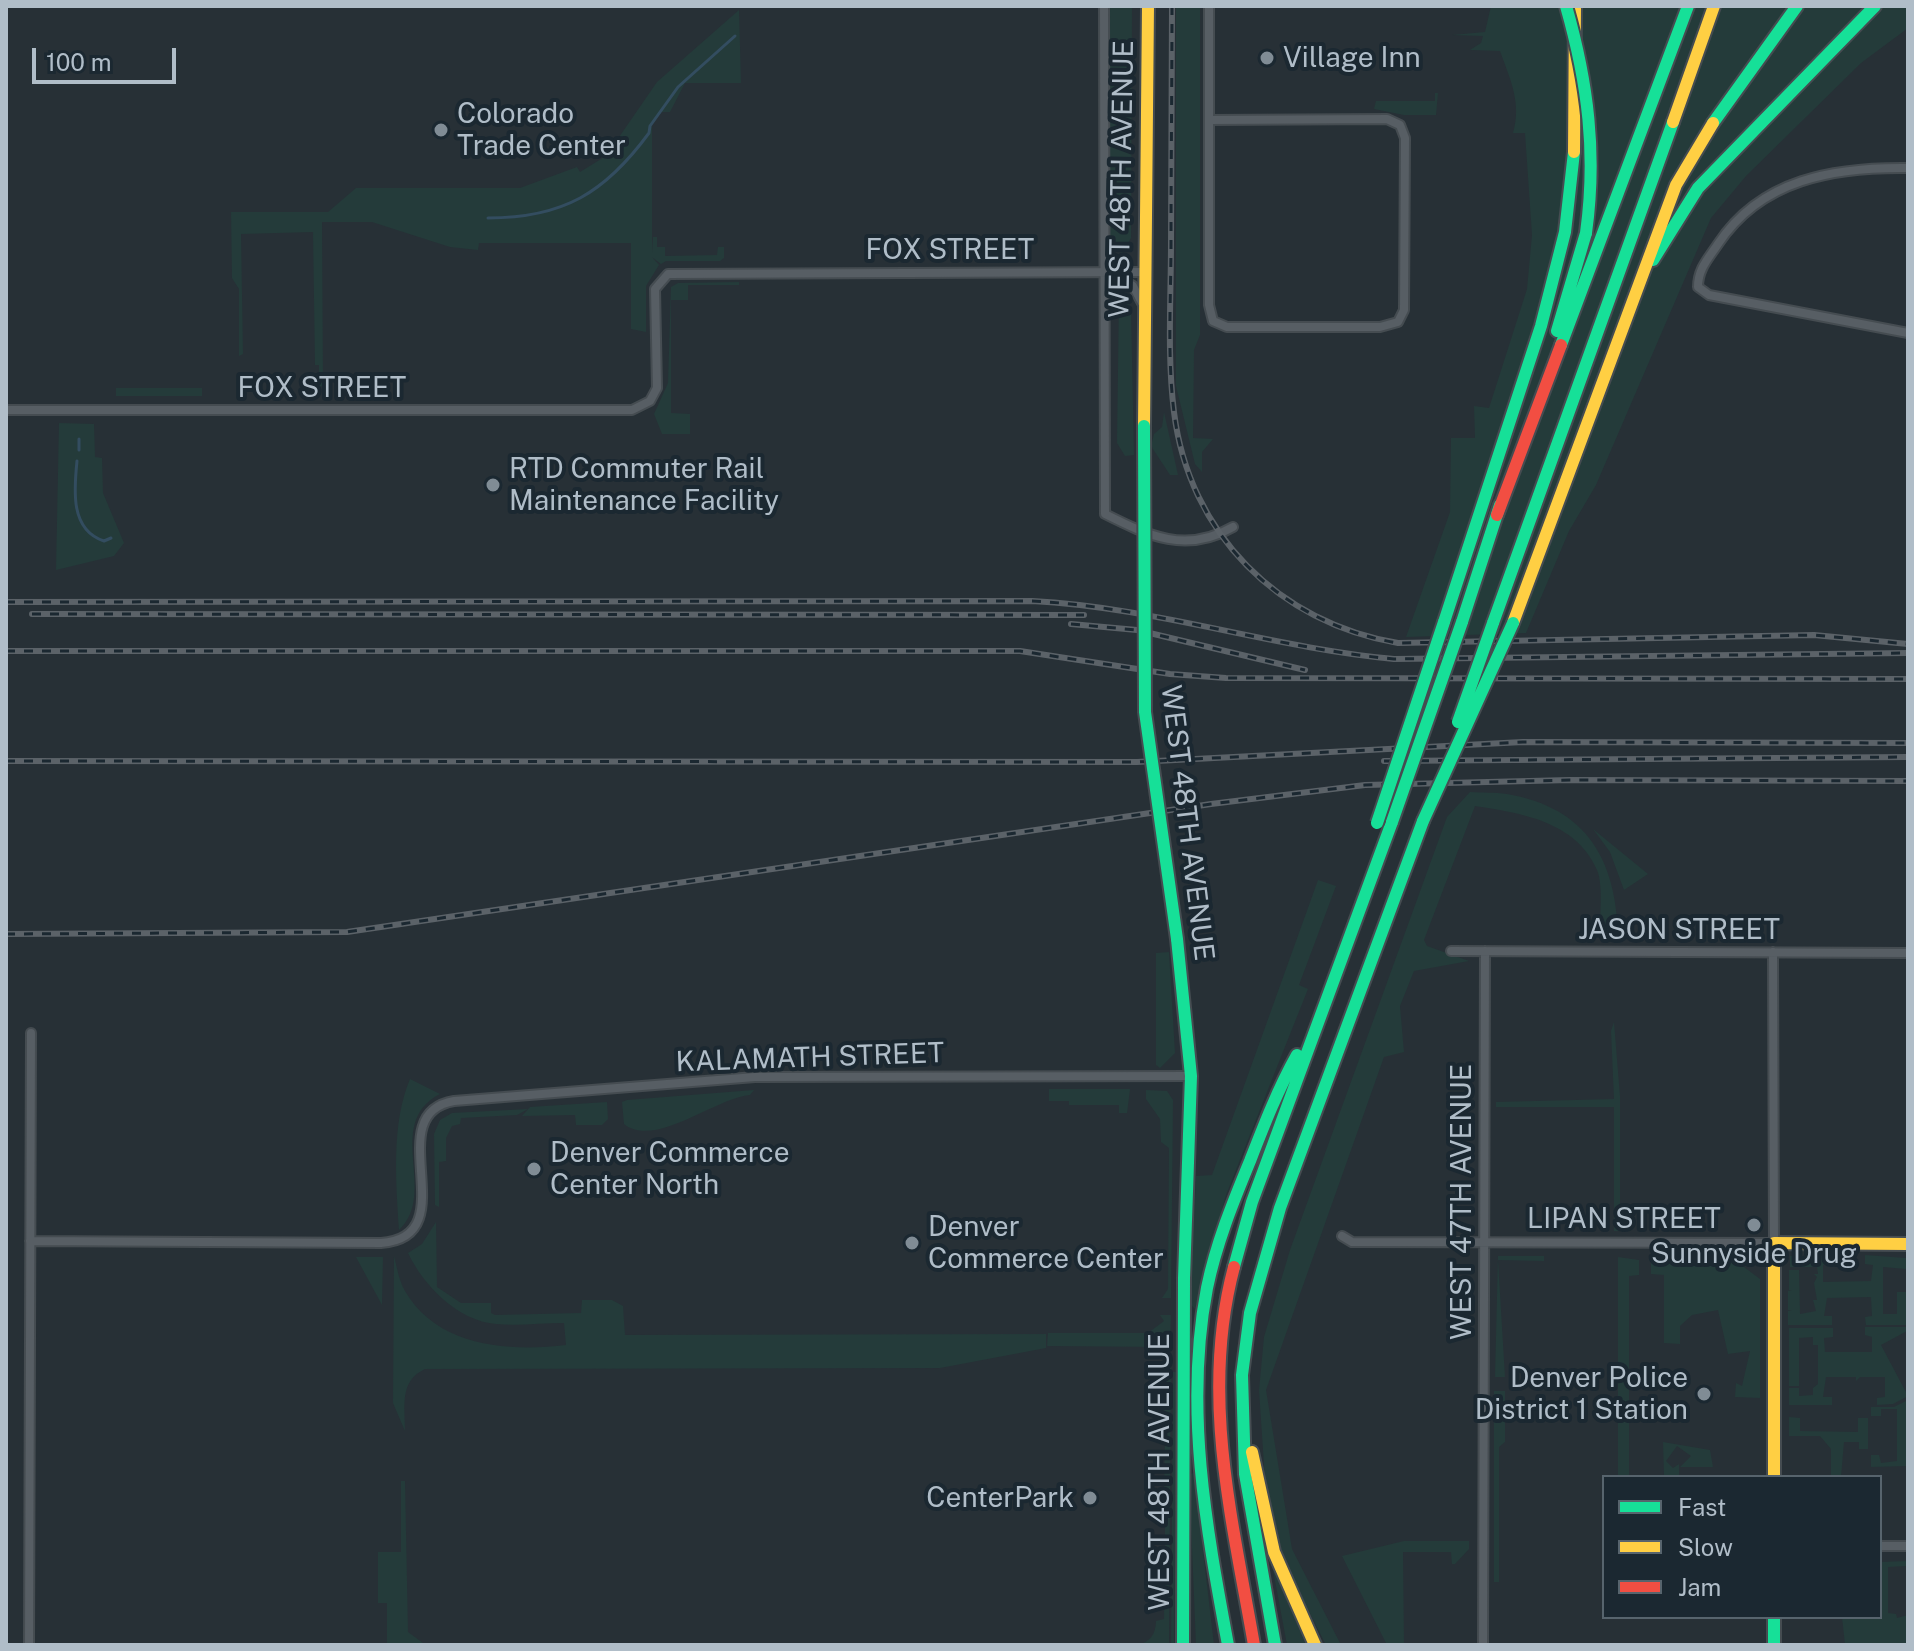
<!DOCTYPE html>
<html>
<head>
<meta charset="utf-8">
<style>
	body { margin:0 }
	#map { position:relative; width:1914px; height:1651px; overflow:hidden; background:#273036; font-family:"Public Sans",sans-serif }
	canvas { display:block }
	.frame { position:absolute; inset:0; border:8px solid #b0bdc8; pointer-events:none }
	.legend { position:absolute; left:1602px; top:1475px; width:280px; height:144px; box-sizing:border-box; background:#1b2831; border:2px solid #57646d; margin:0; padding:10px 14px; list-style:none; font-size:24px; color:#b0bdc8 }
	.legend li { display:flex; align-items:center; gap:16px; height:40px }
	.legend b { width:40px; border:2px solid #57646d }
	.scale { position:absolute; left:32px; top:48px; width:144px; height:36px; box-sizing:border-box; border:4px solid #b0bdc8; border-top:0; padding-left:10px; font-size:24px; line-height:28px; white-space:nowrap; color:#b0bdc8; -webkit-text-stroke:6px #1b2831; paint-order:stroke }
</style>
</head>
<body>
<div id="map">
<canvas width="1914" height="1651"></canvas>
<div class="frame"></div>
<ul class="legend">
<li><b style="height:10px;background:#16e098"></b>Fast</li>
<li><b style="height:10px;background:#ffcf43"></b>Slow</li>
<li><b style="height:10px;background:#f24e42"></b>Jam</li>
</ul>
<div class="scale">100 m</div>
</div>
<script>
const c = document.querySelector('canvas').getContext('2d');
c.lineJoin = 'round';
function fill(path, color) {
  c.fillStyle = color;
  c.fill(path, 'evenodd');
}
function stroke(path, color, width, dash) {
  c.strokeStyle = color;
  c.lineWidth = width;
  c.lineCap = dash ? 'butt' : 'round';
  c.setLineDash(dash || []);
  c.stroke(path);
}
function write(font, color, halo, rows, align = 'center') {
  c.font = font + ' "Public Sans",sans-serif';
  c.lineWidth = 8;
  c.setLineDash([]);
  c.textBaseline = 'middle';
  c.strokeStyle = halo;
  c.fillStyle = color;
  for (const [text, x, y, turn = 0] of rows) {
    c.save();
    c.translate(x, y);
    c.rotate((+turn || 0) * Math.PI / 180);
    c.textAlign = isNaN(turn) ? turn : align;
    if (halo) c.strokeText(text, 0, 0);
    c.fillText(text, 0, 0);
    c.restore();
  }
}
const green = new Path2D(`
	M1110,6h22l-1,232 -9,15 -10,-6 -3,-13z
	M1176,6h24v329l-6,15 -1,88 20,1 -11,13v20l-7,-8 -19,-78z
	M1491,6h417v22l-47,35 -115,113 -35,42 -115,267 -27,46 -43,102 -120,4 44,-125 1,-74h24l-1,-32 15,2 38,-119 5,-54 -7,-102h-12c9,-30 -3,-54 -13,-82l-30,-1 11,-7 2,-7 -31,-1 33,-3z
	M739,10l2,73h-56l-15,29h-9l-9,12v129l1,-16h4v10h8v9l52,-1 1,-8h6v11l-4,3h-54l-5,3 -9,-7 7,8 -13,21v46l-15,-3v-86h-152l-1,7 -28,-3 -78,-25h-50l1,164 -4,1v-22h-4l-2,-133 -72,2 2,120 -4,2v-67l-7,-11 -1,-66h97l28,-24h164l57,-21 3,5 26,-16 51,-74z
	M1435,93h3l-2,22h-32l-30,-6 2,-8h59z
	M739,282v3h-51v15h-17v113l19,1v20h-28l-8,-20 14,-31 3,-96 7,-4z
	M1119,296l7,2 5,11 3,146 -9,1 -8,-13z
	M116,388h86v8h-86z
	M1164,412l14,63h-8l-19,-29 3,-12 8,-7z
	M59,423l35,1 1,33 7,1 1,35 21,50 -10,13 -58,14z
	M1470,792c12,1 25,0 37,2 81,14 110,67 111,145h-18c-1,-20 4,-52 -3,-69 -21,-49 -77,-57 -122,-64l-51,134 3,6 42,15 -55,10 -14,35 4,46 -20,5 -118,333 26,159 49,96h-15l-41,-80 -20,-85 -6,-90 5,-53 26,-87 157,-433z
	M1593,829l55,45 -24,16 -14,-38z
	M1318,880l18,6 -37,99 9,4 -82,206 -31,114 -5,-5 6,-128 16,-1z
	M1169,952l6,101 -15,15 -4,-3v-112z
	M1614,1022l6,74v135h-6v-124h-118v-5l118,-3 -3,-68z
	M410,1079l30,15c-57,29 -1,99 -41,136 -3,-48 -8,-106 11,-151z
	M1049,1089h81l-3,24h-8v-8h-50v-4h-20z
	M754,1090l-4,5c-35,3 -95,54 -126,29l-2,-22 5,-2z
	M1146,1090l21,1 6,9 -2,198h-9l6,-9 1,-141 -8,-6 -1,-23 -14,-20z
	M607,1102l1,17 -6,6h-26l-1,-10 -53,1 8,-9z
	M528,1109l-11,6 -56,3 -1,6 -8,2 -6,12v23l-7,1v45l-4,-2 -1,-71 6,-14 12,-7z
	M436,1222l1,65 24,16h30v10l4,2 86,-2 1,-13h30l11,6 2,29 421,-1v14l-106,20 -515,1c-26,12 -20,37 -20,62l-12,-28 1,-147c3,11 5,25 11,35 32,56 105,61 161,54l-2,-22c-22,0 -46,3 -68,1 -38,-3 -73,-39 -88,-71l14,-9z
	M1865,1255l41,3v11l-23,-2v47h14v-22h9v33h-40l-1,-8 7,-1 -1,-19 -44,1 -3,18h8v9h-44v-14h4l-4,-1v-19l4,-1h-3v-20h10l1,44 16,-3 -3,-11h4l-3,-17 3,-6 -3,-3h4l-1,-7h-27v-11h42v8l-9,1v17l48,-1 2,-16 -8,-1z
	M1498,1256h46v5l-46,-1 7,117h-10z
	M356,1257h27l-1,48z
	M1618,1257l21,3v15l-10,1v201h-11z
	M1651,1260l85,1 24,18v119l-25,-1 1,-14 6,3 8,-35 -22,3 -10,-44 -26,5 -12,11v18l-16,-1v-68l-13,-1z
	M1160,1315h11l-1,32 -123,-1 1,-13h100l16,-12z
	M1865,1327h42v4l-26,14 27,51 -15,8 -16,1v-7l8,-1v-20h-25l-4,4v-4h-30l-3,20h9v8h-43v-17h10v8l14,-1v-7l5,-4v-39h-5v-8l-14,1v48h-10v-58h44v9l-9,1 1,14h47v-15l-7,-2z
	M1160,1362l11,1 -1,127h-6l1,-52 -8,-1v-6h7l1,-65h-8z
	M1173,1372h4l-3,273h-3z
	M1494,1391h11v51l-6,5v135h-5z
	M1908,1400v66l-37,1v-12h8l2,8 16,-2v-52h-16v7h-10v-9h23z
	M1789,1417l11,1v13l58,1v-14h10v31h-9v-7h-15l-3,35h-10v-28l-11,-13h-31z
	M1663,1442l47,8 3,17h-33l11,-11 -14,-10 -11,15 7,7 6,-4v11h-15z
	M1194,1473l20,172h-18l-7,-171z
	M401,1481h4l3,151 15,11 53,2h-89v-42h-9v-51h23z
	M1157,1492h13l-1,153h-31c11,-3 18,-10 18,-24l8,-2 1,-63h-8v-7h8v-52h-8z
	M1404,1541h65v8l-14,15h-3l-1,-12h-48l1,93h-17l-45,-89z
	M1908,1561v17l-2,-12 -18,1v46l8,1 1,4 11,-3v30h-63l-3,-28h38v-55z
	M1273,1570l2,1 31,74h-19z`);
const stream = new Path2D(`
	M488,218c75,0 117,-25 161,-85l1,-7 28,-39 57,-51
	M79,439v11
	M77,461c-3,29 -7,69 27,80l7,-3`);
const street = new Path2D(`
	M1104,6l1,508c44,22 81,40 128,13
	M1209,6v299l4,16 14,6h153l18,-5 6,-12 1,-172 -5,-13 -13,-6 -178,1
	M1908,168c-74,-1 -147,11 -190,76 -10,15 -20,25 -20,43l11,8 199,38
	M1113,274l20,12 9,17
	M6,410h626l18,-9 7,-13 -2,-99 13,-15 477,-2
	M1451,951l457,2
	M1342,1236l10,6 422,1 -1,-291
	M30,1241l351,2c87,-6 -4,-129 73,-142l301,-24 436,-1
	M1880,1546h28
	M29,1645l2,-612
	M1483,1645l2,-694`);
const fast = new Path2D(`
	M1713,123l84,-117
	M1653,260l45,-72 177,-182
	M1557,331l29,-98
	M1561,345l127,-339
	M1444,622l97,-296 24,-94 9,-80
	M1462,622l38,-117
	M1493,623l180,-501
	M1177,939l14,137 -7,202 -1,367
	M1234,1267l18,-65 140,-380
	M1774,1617v28
	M1228,1645c-22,-118 -44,-238 -21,-357 9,-44 26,-86 43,-127 14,-36 28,-72 47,-106
	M1275,1645l-30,-171 -3,-99 8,-62 30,-105 143,-387`);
const slow = new Path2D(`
	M1673,122l41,-116
	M1574,152l1,-146
	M1144,426l4,-420
	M1513,623l163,-438 37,-62
	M1252,1452l22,100 41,93
	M1774,1477v-234l134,1`);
const jam = new Path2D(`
	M1497,515l64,-170
	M1234,1267c-34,127 -2,251 20,378`);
const rail = new Path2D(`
	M1172,6c0,79 -1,158 -1,237 0,56 -4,113 3,169 15,122 105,211 224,231l416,-8 94,9
	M6,602l1026,-1c122,6 240,47 362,58l514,-6
	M32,614l1052,1
	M1071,624l66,6 168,40
	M6,651h1014l150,23 56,4 682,1
	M6,761l1131,1 386,-20 385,1
	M1384,761l524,-4
	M6,934l341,-2 864,-128 154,-19 205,-5 338,1`);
const fastBridge = new Path2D(`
	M1566,6c22,77 31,148 20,227
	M1144,426l1,286 32,227
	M1458,722l35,-99
	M1423,821l90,-198
	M1392,822l70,-200
	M1377,823l67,-201`);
const markers = [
	[1267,58,8,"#808c95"],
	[441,130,8,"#808c95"],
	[493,485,8,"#808c95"],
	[534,1169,8,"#808c95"],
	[1754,1225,8,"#808c95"],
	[912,1243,8,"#808c95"],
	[1704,1394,8,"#808c95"],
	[1090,1498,8,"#808c95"]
];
const poiNames = [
	["Village Inn",1283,58],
	["Colorado",457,114],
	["Trade Center",457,146],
	["RTD Commuter Rail",509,469],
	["Maintenance Facility",509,501],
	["Denver Commerce",550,1153],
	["Center North",550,1185],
	["Denver",928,1227],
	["Commerce Center",928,1259],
	["Sunnyside Drug",1754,1254,"center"],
	["Denver Police",1688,1378,"right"],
	["District 1 Station",1688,1410,"right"],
	["CenterPark",1074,1498,"right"]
];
const streetNames = [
	["WEST 48TH AVENUE",1122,179,-89],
	["FOX STREET",950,250],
	["FOX STREET",322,388],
	["WEST 48TH AVENUE",1187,823,83],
	["JASON STREET",1679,930],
	["KALAMATH STREET",810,1058,-2],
	["WEST 47TH AVENUE",1462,1202,-90],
	["LIPAN STREET",1624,1219],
	["WEST 48TH AVENUE",1160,1472,-90]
];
fill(green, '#243b3a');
stroke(stream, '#334d60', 3);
stroke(street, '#454c51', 12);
stroke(fast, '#454c51', 16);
stroke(slow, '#454c51', 16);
stroke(jam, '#454c51', 16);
stroke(street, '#575e64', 8);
stroke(fast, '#16e098', 12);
stroke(slow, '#ffcf43', 12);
stroke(jam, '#f24e42', 12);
stroke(rail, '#5b6268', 6);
stroke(rail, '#1b2831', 3, [9]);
stroke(fastBridge, '#454c51', 16, []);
stroke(fastBridge, '#16e098', 12);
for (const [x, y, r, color] of markers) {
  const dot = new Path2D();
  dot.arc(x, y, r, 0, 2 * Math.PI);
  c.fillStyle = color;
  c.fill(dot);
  stroke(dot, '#1b2831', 3);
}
write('28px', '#b0bdc8', '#1b2831', poiNames, 'left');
write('28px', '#b0bdc8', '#1b2831', streetNames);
</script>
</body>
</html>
